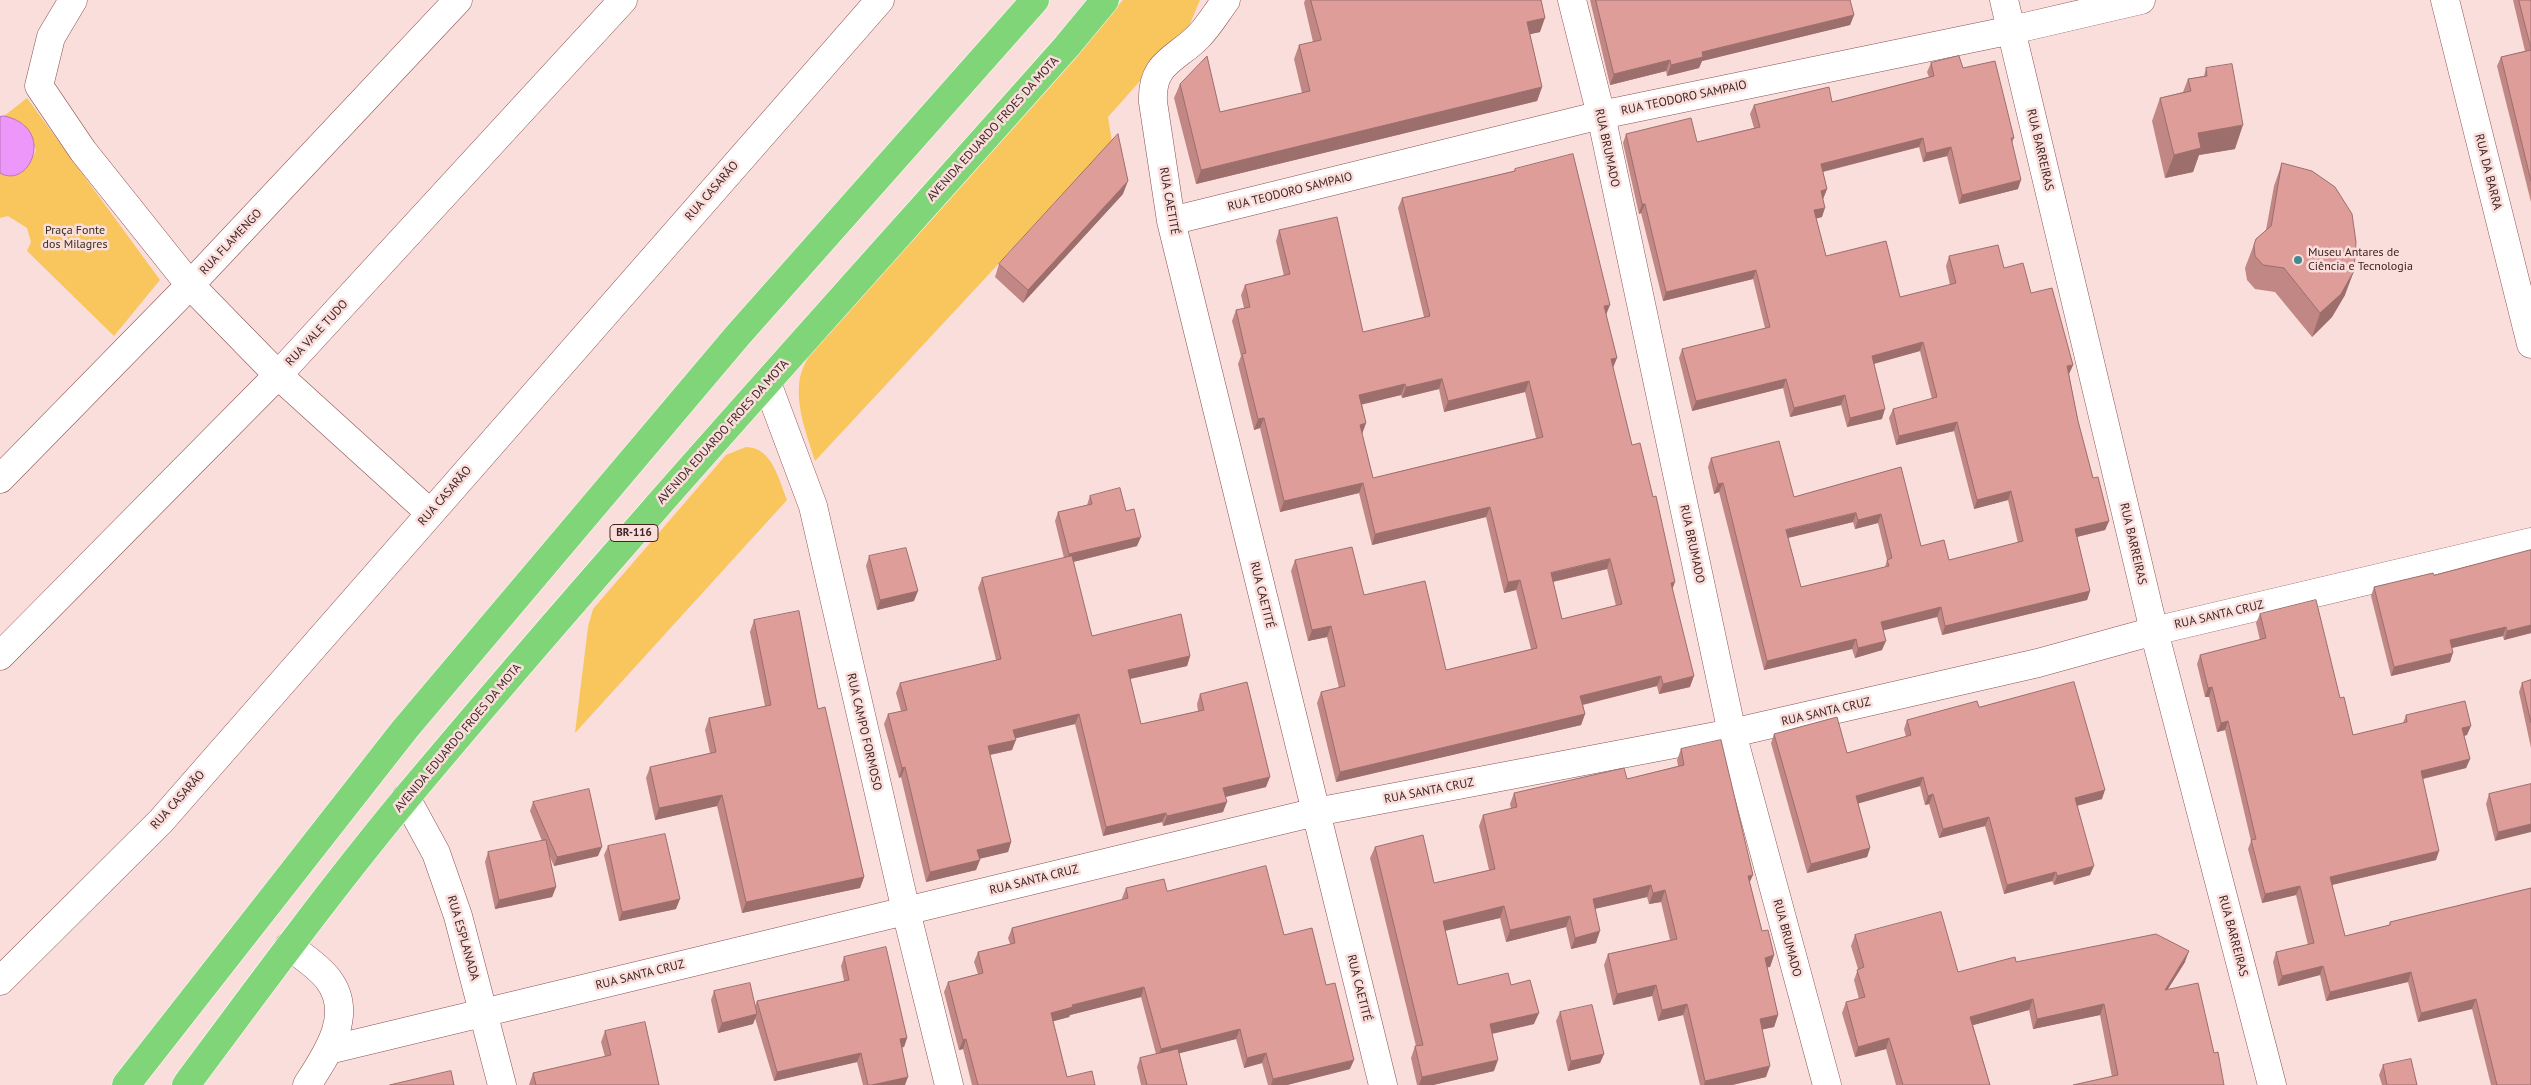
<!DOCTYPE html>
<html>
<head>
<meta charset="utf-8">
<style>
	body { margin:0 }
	canvas { display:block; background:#fadedc }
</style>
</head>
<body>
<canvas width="2531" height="1085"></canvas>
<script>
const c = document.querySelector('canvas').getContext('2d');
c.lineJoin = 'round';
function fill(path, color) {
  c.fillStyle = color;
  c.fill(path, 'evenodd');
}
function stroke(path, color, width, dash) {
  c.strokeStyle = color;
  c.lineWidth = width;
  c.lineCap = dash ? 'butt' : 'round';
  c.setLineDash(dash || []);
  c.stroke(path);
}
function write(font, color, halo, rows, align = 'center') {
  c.font = font + ' "PT Sans",sans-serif';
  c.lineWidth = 5;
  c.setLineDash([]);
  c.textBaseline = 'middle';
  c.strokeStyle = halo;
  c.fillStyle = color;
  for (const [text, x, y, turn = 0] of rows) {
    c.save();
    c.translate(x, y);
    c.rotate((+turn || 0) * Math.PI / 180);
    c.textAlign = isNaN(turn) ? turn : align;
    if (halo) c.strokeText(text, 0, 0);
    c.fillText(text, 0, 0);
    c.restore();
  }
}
const green = new Path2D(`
	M1123,0h77l-11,26 -81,91 4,25 -297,319c-7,-23 -18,-50 -16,-75 1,-27 27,-52 42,-72z
	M27,98l133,182 -46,56 -87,-85 4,-9 -4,-14 -19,-12 -8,2v-45c19,10 30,-8 36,-23l-12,-26 -20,-8z
	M746,447c26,0 33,33 41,53l-212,233 13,-106 5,-18 133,-154z`);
const water = new Path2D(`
	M4,116c53,11 26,74 -4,57v-56z`);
const street = new Path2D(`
	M73,0l-22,37 -12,49 44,65 107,134 88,90 152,138
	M1226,0c-9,12 -17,26 -28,37 -23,23 -47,26 -45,65l18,119 212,864
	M1572,0l29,115 131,618 95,352
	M2004,0l150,631 118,454
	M2445,0l86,344
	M1171,221l430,-106 411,-85 129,-30
	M767,383l46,123 93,405 43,174
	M0,479l190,-194 268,-285
	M0,656l278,-281 345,-375
	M406,798l30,55 22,63 44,169
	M289,946c13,10 29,20 39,33 27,35 -1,75 -21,106
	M0,981l161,-160 719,-821
	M329,1050l987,-238 416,-79 306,-70 116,-32 377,-89`);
const highway = new Path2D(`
	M126,1085l279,-356 333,-394 297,-335
	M186,1085c72,-97 144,-195 221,-288 214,-256 439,-502 660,-751l38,-46`);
const wall = new Path2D(`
	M1305,0h236l-1,32 -10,2 12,53 -5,14 -341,83 -22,-86 6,-14 40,28 82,-19 -8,-34 5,-14 14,-3 -9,-39z
	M1590,0h260l4,15 -4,10 -148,36 -3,7 -32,8 -1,-5 -56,14z
	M2513,0h18v202l-34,-136 4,-9 24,-6z
	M1931,63l32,5 51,70 -2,5 6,46 -59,15 -12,-48 -24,6 -4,-15 -96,25 4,17 -4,10 -1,18 -6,1 10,38 74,41 50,-12 -4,-19 3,-10 55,12 27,25 42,72 -4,9 9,47 15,57 16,43 -4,9 -28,7 13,54 -3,9 -145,35 -5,-18 -54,13 -1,20 -27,8 -3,-9 -88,21 -45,-178 -5,2 -6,-27 3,-9 83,39 107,-30 20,79 28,14 69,-17 -10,-43 -34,9 -20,-78 -58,14 -7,-27 4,-9 39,-10 -12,-48 -46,13 8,55 -35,8 -6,-22 -51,12 -7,-29 -91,23 -13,-53 3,-9 83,-21 -12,-49 -90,22 -22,-88 -2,1 -16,-71 3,-9 71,8 57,-14 -4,-14 4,-9 78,-3 97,-25 -2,-5zM1853,522l2,7 23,-6 9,37 -2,7 -84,20 -13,-49z
	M2206,68l29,81 -36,6 -6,17 -28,6 -13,-57 8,-23 23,-6 5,-13 16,-3z
	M2282,163l63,132 -13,22 -20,20 -37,-45 -20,-3 -8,-9 -2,-12 11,-29 10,-9 8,-44z
	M1515,169l91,145 7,54 19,77 40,145 18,97 -31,7 -2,-8 -74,19 2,9 -4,11 -245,57 -19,-79 4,-11 18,-4 -12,-51 -19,4 -17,-70 4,-11 69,35 82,75 85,-21 -15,-59 -12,3 -18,-76 -114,28 -13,-52 -79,19 -20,-84 -6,2 -16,-66 3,-8 -9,-35 4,-11 8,-2 -3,-13 4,-10 39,-9 -8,-35 3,-11 84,102 61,-15 -26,-109 4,-10 112,-27zM1439,389l5,23 81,-20 11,46 -163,40 -11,-44 4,-11 -4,-19 39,-9 1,3zM1607,569l9,37 -54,13 -9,-37z
	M1123,194l-100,109 -28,-26 4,-13z
	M1090,496l36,15 11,35 -64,16 19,74 98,20 -3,10 -57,13 11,45 57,-13 -1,-7 3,-10 66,93 -40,10 -3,15 -60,14 -1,-4 -59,14 -28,-112 -60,14 -3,12 -22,5 21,87 -3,10 -29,7 -3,11 -50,12 -25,-105 -2,1 -15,-54 4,-10 13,-3 -5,-18 4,-10 96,-23 -18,-72 4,-10 82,-20 -9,-37 3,-9 29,-7z
	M2531,550v83l-27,7 -1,-4 -51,12 -2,14 -59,14 -20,-80 3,-9 60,-12z
	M869,556l45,45 -37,9 -11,-44z
	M2260,614l80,84 13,37 50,-12 3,-8 61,20 -3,1 6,23 -4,9 -43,11 13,81 -104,25 13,51 44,-11 1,-3 141,-34v197h-40l-19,-76 -54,13 -10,-40 -82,19 -6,-26 -42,11 -5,-24 3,-10 32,-7 -12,-50 -34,8 -14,-54 3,-8 -26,-111 -8,2 -8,-35h-4l-8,-33 3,-9 60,-15 -4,-17z
	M754,620l64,89 46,168 -4,11 -118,25 -25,-107 -62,14 -9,-42 4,-11 60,-14 -5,-23 4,-12 56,-12 -15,-74z
	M2531,680v68l-12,-56 3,-9z
	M1979,707l123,92 -25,7 13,69 -36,10 -2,-4 -48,13 -19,-68 -46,12 -10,-34 -4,1 -5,-19 -62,17 12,45 -3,9 -60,16 -36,-130 3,-9 73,19 59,-16 -2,-8 3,-9z
	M1681,749l69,134 12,48 12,24 -4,12h-3l11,48 -4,12 -12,2 4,48 -34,8h-32l-17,-70 -25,6 -6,-25 -39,9 -9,-40 4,-11 62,-14 -9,-38 -12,2 -2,-7 -52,12 1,34 -25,6 -5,-22 -60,15 -6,-24 -55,13 13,54h53l23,39 -42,10 2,37 -61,14h-16l-6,-27 4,-12h1l-46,-188 5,-11 59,36 55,-13 -10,-44 4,-11 28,-6 -1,-5 4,-11 113,-14 51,-13 -1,-6z
	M2531,784l-36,57 -9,-37 3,-10z
	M533,802l65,54 -44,10 -5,-11 7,32 -4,10 -57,12 -10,-47 3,-10 54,-11 -12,-30z
	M608,846l68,63 -57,12 -15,-66z
	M1126,888l41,3 117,44 42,50 24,84 -63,16h-19l-6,-22 -18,5 -8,-29 -57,14 8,32h-46l-4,-18 3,-9 16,-4 -15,-57 -71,18 -1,2 -16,4 14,56 28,8h-123l-9,-36 -4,1 -15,-58 4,-10 30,-8 -4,-12 4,-10 32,-8 -2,-6 4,-10 111,-28 -1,-2z
	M1855,935l103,37 58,-10h169l-17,27 46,64 -102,24 -12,-62 -67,14 -4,-19 -56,15 17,60h-94l-10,-36 -31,8 -13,-44 4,-11 13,-3 -5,-19 4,-11 -7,-23z
	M844,957l63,81 -3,9h-2l3,38h-42l-6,-23 -83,19 -19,-63 -2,6 -35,9 -7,-33 3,-9 41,15 2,-5 87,-20 -3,-15z
	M1560,1012l44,42 -4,9 -32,8 -12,-50z
	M605,1031l54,54h-130l4,-12 72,-16 -4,-15z
	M2383,1065l34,20h-35l-3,-10z`);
const shadedWall = new Path2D(`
	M1854,15l-4,10 -148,36 -3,7 -32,8 4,-11 31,-13z
	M1545,18l-5,14 -18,4 5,-14z
	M1670,60l-4,11 -56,14 4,-11z
	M1542,87l-5,14 -341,83 5,-14z
	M2243,125l-8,24 -36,6 -6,17 -28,6 9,-23 24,-22z
	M1923,138l-4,9 -102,26 4,-9z
	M1951,147l-4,9 -24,6 3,-9z
	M2021,180l-3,9 -59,15 3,-9z
	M1128,181l-5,13 -100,109 5,-13z
	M1827,189l-4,10 -6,1 4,-9z
	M1642,204h3l-4,9 -2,1z
	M1825,208l-3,9 -11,3 3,-10z
	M1756,270l-3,9 -90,22 3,-9z
	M2354,271l-9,24 -13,22 -20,20 8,-24z
	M1610,305l-4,10 -2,-9z
	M1923,342l-3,9 -51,14 3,-9z
	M1617,358l-4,10 -2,-9z
	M2073,365l-4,9 -2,-8z
	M1442,379l-3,10 -37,9 4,-11z
	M1786,379l-3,9 -91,23 4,-10z
	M1529,381l-4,11 -81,20 4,-11z
	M1405,384l-4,11 -45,11 3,-11z
	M1845,395l-4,10 -51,12 4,-9z
	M1885,409l-3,10 -35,8 3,-9z
	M1264,418l-4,10 -6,2 4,-11z
	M1957,422l-3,9 -58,14 3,-9z
	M1366,423l-4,11 -2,-9z
	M1363,483l-4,10 -79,19 4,-11z
	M1723,483l-4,9 -5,2 4,-10z
	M2011,491l-3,9 -34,9 3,-9z
	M1490,507l-4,10 -114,28 3,-11z
	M1856,513l-3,9 -70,17 3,-9z
	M1881,514l-3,9 -23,6 3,-9z
	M2109,521l-4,9 -33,8 3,-9z
	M1141,537l-4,9 -72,18 4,-10z
	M1610,559l-3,10 -60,14 4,-10z
	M1520,580l-4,10 -12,3 4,-11z
	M1675,582l-4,11v-10z
	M918,591l-4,10 -37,9 3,-10z
	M2090,591l-3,9 -145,35 3,-9z
	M1941,607l-4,10 -60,15 4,-10z
	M2531,625v8l-27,7 3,-9z
	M1331,626l-4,11 -19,4 4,-11z
	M2506,627l-3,9 -56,13 3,-9z
	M1856,639l-4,10 -88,21 3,-9z
	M1886,641l-4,9 -27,8 3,-10z
	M2453,653l-3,9 -59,14 3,-9z
	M1190,656l-3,10 -62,14 3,-10z
	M1661,676l-4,10 -80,20 3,-10z
	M1694,676l-4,11 -31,7 4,-10z
	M2212,687l-3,10h-4l3,-9z
	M1079,714l-4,10 -66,16 4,-10z
	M1585,714l-4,11 -245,57 4,-10z
	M2228,721l-3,9 -8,2 4,-9z
	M2471,726l-4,9 -9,2 4,-9z
	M1016,740l-4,10 -28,6 4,-10z
	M2470,759l-4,9 -49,12 4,-9z
	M905,767l-4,10 -2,1 3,-10z
	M1270,777l-4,10 -46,11 3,-10z
	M1923,777l-3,9 -67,19 3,-9z
	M2105,790l-3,9 -31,8 4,-9z
	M1933,794l-4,10 -4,1 3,-9z
	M722,795l-5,11 -62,14 4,-12z
	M1227,802l-4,10 -60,14 4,-10z
	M1166,813l-4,9 -59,14 3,-9z
	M1989,817l-4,9 -46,12 4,-9z
	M2531,824v8l-36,9 3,-9z
	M1011,842l-3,10 -34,8 3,-10z
	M602,847l-4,9 -44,10 3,-9z
	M1870,848l-3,9 -60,16 4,-9z
	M2439,851l-3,9 -109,26 3,-9z
	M980,860l-4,10 -50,12 4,-10z
	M2094,866l-4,9 -36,10 3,-9z
	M2056,872l-4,9 -48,13 3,-9z
	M1753,875l-5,11v-10z
	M864,877l-4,11 -118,25 4,-11z
	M1651,885l-4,12 -58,13 4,-11z
	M2300,886l-4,9 -34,8 3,-9z
	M556,887l-4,10 -57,12 4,-9z
	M1665,890l-4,12 -12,2 4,-11z
	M680,899l-4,10 -57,12 3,-9z
	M1504,906l-4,12 -61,14 4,-11z
	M1570,916l-4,11 -60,15 4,-12z
	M1600,931l-4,12 -25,6 4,-11z
	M2189,951l-4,11 -24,38 4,-10z
	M1774,955l-4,12 -10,2 5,-11z
	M2323,966l-3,9 -42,11 4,-10z
	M2411,972l-3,10 -82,19 4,-9z
	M1656,985l-4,11 -39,9 4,-11z
	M1144,987l-3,10 -71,18 -1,2 -22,6 4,-10 21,-8z
	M2033,999l-4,11 -63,17 4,-10z
	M2476,999l-4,10 -54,13 3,-9z
	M1687,1004l-4,11 -25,6 4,-11z
	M2104,1004l-4,11 -67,14 4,-10z
	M1539,1013l-5,11 -48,11 4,-11z
	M757,1014l-4,10 -35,9 4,-10z
	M1778,1015l-4,12 -18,4 4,-12z
	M1240,1029l-4,10 -79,20 4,-10z
	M907,1038l-3,9 -7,2 3,-10z
	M1889,1038l-3,11 -31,8 3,-10z
	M966,1039l-3,10 -4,1 4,-10z
	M861,1053l-4,9 -83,19 3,-9z
	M1266,1053l-4,10 -18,5 3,-10z
	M1604,1054l-4,9 -32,8 3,-10z
	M1354,1060l-4,9 -63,16h-16l2,-6z
	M1498,1060l-4,11 -61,14h-14l3,-8z
	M1770,1066l-4,11 -34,8h-28l1,-4z
	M908,1077l-3,8h-33z`);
const building = new Path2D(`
	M1311,0h230l4,18 -18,4 15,65 -341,83 -21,-86 27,-28 13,56 90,-21 -11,-46 22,-5z
	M1596,0h254l4,15 -152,37 1,5 -32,8 -1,-5 -56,14z
	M2519,0h12v181l-30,-124 30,-7z
	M1959,56l4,12 32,-7 19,77h-3l10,42 -59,15 -11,-48 -25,6 -3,-15 -102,26 6,25 -6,2 4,17 -11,2 12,46 60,-15 14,56 56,-14 -7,-27 49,-11 6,23 19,-5 8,30 21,-5 21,77 -6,1 11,55 15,57 5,-1 11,44 -34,8 15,62 -145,35 -4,-19 -60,15 5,19 -28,7 -2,-9 -89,22 -44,-178 -5,1 -7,-26 68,-17 15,56 107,-30 20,79 23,-6 5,20 74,-19 -12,-50 -34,9 -20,-78 -58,14 -6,-27 44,-12 -14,-55 -51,14 13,53 -35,9 -5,-23 -51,13 -8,-29 -90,22 -14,-52 88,-22 -14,-57 -90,22 -21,-88h-3l-16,-70 65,-16 6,24 63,-15 -6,-22 75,-18 3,15 102,-26 -3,-13zM1856,513l2,7 23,-6 11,44 -5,2 2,6 -88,21 -15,-57z
	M2232,64l11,61 -45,8 3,15 -27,7 -14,-57 31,-7 -3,-12 19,-3 -1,-8z
	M1118,134l10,47 -100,109 -29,-26z
	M1573,154l37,151 -6,1 13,52 -6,1 21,86 8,-2 13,54 3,-1 19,86 -4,1 23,93 -31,8 -2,-8 -81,20 5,18 -245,58 -19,-80 24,-6 -14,-60 -19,4 -17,-70 57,-13 12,48 61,-14 21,89 91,-22 -17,-68 -12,2 -18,-75 -115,27 -12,-51 -79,18 -20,-83 -6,1 -16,-65 4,-1 -10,-43 14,-3 -5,-22 45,-11 -11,-44 58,-13 26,115 67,-16 -28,-118 113,-27v-2zM1442,379l6,22 81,-20 14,56 -170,41 -13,-53 6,-2 -7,-28 46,-11 1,3zM1610,559l12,45 -60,15 -11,-46z
	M2282,163l30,8 23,16 17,27 4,28 -2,29 -13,23 -21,19 -36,-45 -21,-3 -8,-9 -1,-11 2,-6 15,-13z
	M1120,488l6,23 8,-2 7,28 -72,17 -11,-42 34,-8 -2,-8z
	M906,548l12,43 -38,9 -11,-44z
	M2531,550v75l-24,6 -1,-4 -56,13 3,13 -59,14 -20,-80 59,-14 1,2z
	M1072,556l20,80 89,-22 9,42 -62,14 13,54 63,-14 -4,-16 47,-12 23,95 -47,11 4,14 -60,14 -1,-3 -60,14 -27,-113 -66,16 3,10 -28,6 23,96 -34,8 3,10 -50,12 -25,-105 -3,1 -14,-54 19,-4 -7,-27 101,-24 -19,-81z
	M2316,600l24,98 4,-1 9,38 54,-13 -1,-7 59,-14 6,25 -9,2 8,31 -49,12 18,80 -109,26 15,59 45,-11v-3l141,-34v197h-34l-21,-86 -55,14 -10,-41 -81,20 -7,-26 -41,10 -6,-24 38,-9 -14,-57 -35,8 -14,-54 5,-1 -28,-118 -7,2 -9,-36 -4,1 -8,-33 66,-17 -6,-24z
	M799,611l19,98 7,-2 39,170 -118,25 -24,-107 -63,13 -9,-41 66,-15 -7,-34 62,-13 -17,-85z
	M2531,680v43l-9,-40z
	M2074,682l31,108 -30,8 19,68 -37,10 -1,-4 -49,13 -18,-68 -46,12 -10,-35 -5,2 -5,-19 -67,19 14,52 -59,16 -37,-130 63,-17 10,36 64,-18 -4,-15 70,-19 2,6z
	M1721,740l32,135 -5,1 14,55 6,-1 6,25 -9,3 13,57 -18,4 10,47 -65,15 -18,-77 -25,6 -6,-25 -39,9 -9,-40 69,-15 -12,-49 -12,3 -2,-8 -58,14 7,32 -25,7 -5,-22 -60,14 -6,-24 -61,15 15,64 50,-12 3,12 19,-5 9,33 -49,11 8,36 -76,17 -7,-31 8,-1 -48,-198 48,-12 11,48 61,-14 -12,-54 34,-8 -3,-14 110,-25 3,11 57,-14 -3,-16z
	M2531,784v40l-33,8 -9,-38z
	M589,789l13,58 -45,10 -24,-55z
	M665,834l15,65 -58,13 -14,-66z
	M546,840l10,47 -57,13 -11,-48z
	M1266,866l18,69 28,-7 14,57 9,-2 19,77 -81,19 -7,-26 -19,5 -7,-29 -79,20 -17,-62 -72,18 1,2 -22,6 16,64 25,-6 3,14h-117l-12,-46 -3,1 -15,-58 35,-9 -5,-21 37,-9 -3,-15 116,-30 -2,-10 38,-9 3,12z
	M1941,912l17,60 57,-15 1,5 140,-28 33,17 -24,39 33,-7 16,70 4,-1 6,33h-151l45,-10 -14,-71 -67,15 -4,-20 -63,18 20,68h-87l-14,-47 -31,9 -12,-45 19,-5 -8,-27 7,-3 -9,-32z
	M886,947l21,91 -7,1 8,38 -36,8h-4l-7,-32 -84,19 -20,-71 92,-21 -5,-23z
	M750,983l7,31 -35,9 -8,-32z
	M1592,1005l12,49 -33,7 -11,-49z
	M645,1022l14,63h-123l-3,-12 78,-18 -6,-24z
	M1178,1049l9,36h-40l-7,-27z
	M2411,1059l6,26h-30l-4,-20z
	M451,1071l3,14h-64z`);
const markers = [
	[2298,260,5,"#438a90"]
];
const shields = [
	[634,533,48]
];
const shieldNames = [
	["BR-116",634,533]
];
const streetNames = [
	["RUA TEODORO SAMPAIO",1684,98,-12],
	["AVENIDA EDUARDO FROES DA MOTA",993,129,-48],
	["RUA BRUMADO",1607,148,78],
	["RUA BARREIRAS",2040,150,77],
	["RUA DA BARRA",2488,172,76],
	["RUA CASARÃO",712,191,-49],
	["RUA TEODORO SAMPAIO",1290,192,-14],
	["RUA CAETITÉ",1169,201,80],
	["RUA FLAMENGO",231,242,-47],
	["RUA VALE TUDO",317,333,-47],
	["AVENIDA EDUARDO FROES DA MOTA",723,432,-48],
	["RUA CASARÃO",445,496,-49],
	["RUA BRUMADO",1692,544,78],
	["RUA BARREIRAS",2133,544,77],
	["RUA CAETITÉ",1262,595,76],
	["RUA SANTA CRUZ",2219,615,-13],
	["RUA SANTA CRUZ",1826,712,-13],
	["RUA CAMPO FORMOSO",864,732,77],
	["AVENIDA EDUARDO FROES DA MOTA",458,738,-50],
	["RUA SANTA CRUZ",1429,791,-11],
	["RUA CASARÃO",178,800,-48],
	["RUA SANTA CRUZ",1034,880,-14],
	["RUA BARREIRAS",2233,936,75],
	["RUA ESPLANADA",463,938,74],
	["RUA BRUMADO",1787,938,75],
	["RUA SANTA CRUZ",640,975,-14],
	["RUA CAETITÉ",1359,988,76]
];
const parkNames = [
	["Praça Fonte",75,231],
	["dos Milagres",75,245]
];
const poiNames = [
	["Museu Antares de",2308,253],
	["Ciência e Tecnologia",2308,267]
];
fill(green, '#f9c55d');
fill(water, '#ec97f9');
stroke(water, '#b874b9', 1);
stroke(street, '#8c5150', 29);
stroke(highway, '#fff', 29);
stroke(street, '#fff', 28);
stroke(highway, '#7fd577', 28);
fill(wall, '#c08784');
fill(shadedWall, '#9c6e6c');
fill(building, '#df9d9a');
stroke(building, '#9c6e6c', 1);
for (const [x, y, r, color] of markers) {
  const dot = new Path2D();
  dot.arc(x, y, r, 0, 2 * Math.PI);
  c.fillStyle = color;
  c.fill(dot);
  stroke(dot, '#fadedc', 2);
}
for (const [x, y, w] of shields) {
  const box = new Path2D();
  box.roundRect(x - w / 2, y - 8.5, w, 17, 4);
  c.fillStyle = '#fadedc';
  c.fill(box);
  stroke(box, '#3e2423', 1);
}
write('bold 11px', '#3e2423', null, shieldNames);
write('12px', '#3e2423', '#fadedc', streetNames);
write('12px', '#3a2f1a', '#fadedc', parkNames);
write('12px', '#3e2423', '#fadedc', poiNames, 'left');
</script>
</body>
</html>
